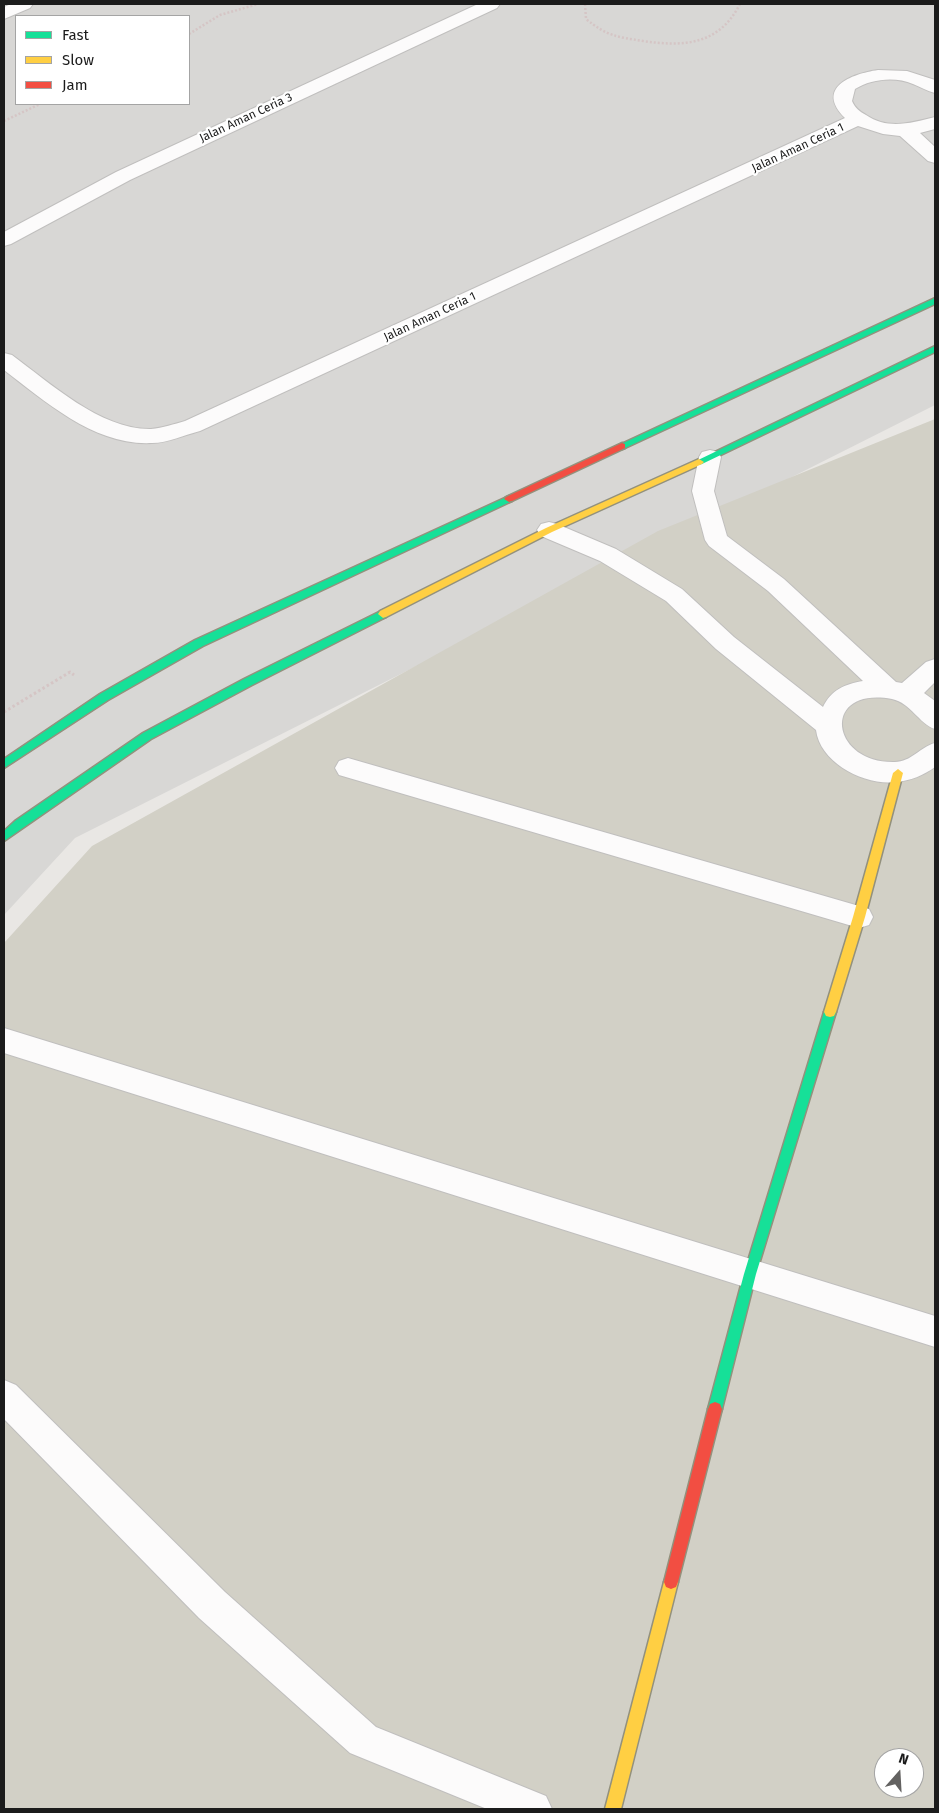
<!DOCTYPE html>
<html>
<head>
<meta charset="utf-8">
<style>
	body { margin:0 }
	#map { position:relative; width:939px; height:1813px; overflow:hidden; background:#e9e7e4; font-family:"Fira Sans",sans-serif }
	canvas { display:block }
	.frame { position:absolute; inset:0; border:5px solid #1b1b1b; pointer-events:none }
	.legend { position:absolute; left:15px; top:15px; width:175px; height:90px; box-sizing:border-box; background:#fff; border:1px solid #a4a4a4; margin:0; padding:6px 9px; list-style:none; font-size:15px; color:#1b1b1b }
	.legend li { display:flex; align-items:center; gap:10px; height:25px }
	.legend b { width:25px; border:1px solid #a4a4a4 }
	.north { position:absolute; left:874px; top:1748px; width:50px; height:50px; box-sizing:border-box; background:#fff; border:1px solid #a4a4a4; border-radius:50%; rotate:19deg; font-size:14px; font-weight:700; line-height:20px; text-align:center; color:#1b1b1b }
	.north::after { content:''; display:block; margin:auto; width:18px; height:22px; background:#636261; clip-path:polygon(50% 0,100% 100%,50% 72%,0 100%) }
</style>
</head>
<body>
<div id="map">
<canvas width="939" height="1813"></canvas>
<div class="frame"></div>
<ul class="legend">
<li><b style="height:6px;background:#16e098"></b>Fast</li>
<li><b style="height:6px;background:#ffcf43"></b>Slow</li>
<li><b style="height:6px;background:#f24e42"></b>Jam</li>
</ul>
<div class="north">N</div>
</div>
<script>
const c = document.querySelector('canvas').getContext('2d');
c.lineJoin = 'round';
function fill(path, color) {
  c.fillStyle = color;
  c.fill(path, 'evenodd');
}
function stroke(path, color, width, dash) {
  c.strokeStyle = color;
  c.lineWidth = width;
  c.lineCap = dash ? 'butt' : 'round';
  c.setLineDash(dash || []);
  c.stroke(path);
}
function write(font, color, halo, rows, align = 'center') {
  c.font = font + ' "Fira Sans",sans-serif';
  c.lineWidth = 4.5;
  c.setLineDash([]);
  c.textBaseline = 'middle';
  c.strokeStyle = halo;
  c.fillStyle = color;
  for (const [text, x, y, turn = 0] of rows) {
    c.save();
    c.translate(x, y);
    c.rotate((+turn || 0) * Math.PI / 180);
    c.textAlign = isNaN(turn) ? turn : align;
    if (halo) c.strokeText(text, 0, 0);
    c.fillText(text, 0, 0);
    c.restore();
  }
}
const residential = new Path2D(`
	M4,4h931v401l-860,433 -71,77zM16,16h173v88h-173z`);
const construction = new Path2D(`
	M935,419v1390h-931v-866l88,-97 566,-315zM884,1758h30v30h-30z`);
const pathFar1 = new Path2D(`
	M585,4l1,15c21,17 31,18 57,22 41,6 76,4 97,-37
	M189,34l31,-19 38,-11
	M4,121l36,-17`);
const path = new Path2D(`
	M4,712l66,-40 4,3`);
const street = new Path2D(`
	M11,4h22l-3,4 -26,11v-12z
	M478,4h22l-3,4 -367,172 -119,64 -7,2v-14l112,-60z
	M878,70l29,1 28,9v13c-8,-2 -14,-6 -22,-9 -18,-8 -42,-5 -58,5l-3,12c3,7 8,11 14,14 22,15 45,8 69,2v12l-15,4 15,14v16l-7,-2 -28,-25 -17,-2 -25,-8 -658,305c-16,4 -32,12 -48,12 -57,3 -106,-41 -148,-73v-17l8,2c38,28 89,75 139,74 12,-1 23,-5 34,-8l660,-303c-30,-30 6,-44 33,-48z
	M710,450l8,2 3,5 -7,34 13,45 57,43 112,103 6,1 24,-21 9,-3v23l-11,11 11,8v28c-16,-5 -24,-26 -43,-30 -72,-13 -62,65 3,63 16,0 25,-15 40,-19v24c-11,8 -25,14 -39,15 -31,4 -76,-19 -80,-52l-100,-81 -50,-48 -66,-40 -59,-25 -4,-6 4,-6 8,-2 8,2 59,25 66,40 52,48 89,70c8,-17 22,-23 40,-26l-95,-90 -59,-45 -4,-6 -13,-49 7,-34 3,-5z
	M348,758l511,148 10,3 4,8 -4,8 -10,3 -520,-153 -4,-7 4,-7z
	M4,1028l931,288v31l-931,-294z
	M4,1380l12,5 209,207 151,135 170,69 6,13h-65l-137,-56 -151,-135 -195,-199z`);
const fast = new Path2D(`
	M935,298v6l-310,144 -3,1 -5,-3z
	M935,346v6l-233,112 -3,1 -5,-3z
	M509,496l3,1v4l-309,145 -95,54 -104,68v-9l96,-65 95,-54z
	M383,610l5,4 -2,3 -134,68 -101,54 -147,102v-10l11,-10 128,-88 101,-54z
	M830,1007l4,1 2,4 -80,262 -34,135 -2,5 -5,2 -5,-2 -2,-5 36,-135 80,-262 2,-4z`);
const slow = new Path2D(`
	M699,459l5,3 -2,2 -150,68 -166,85 -3,1 -5,-4 2,-3 166,-83z
	M898,769l5,4 -38,144 -29,95 -2,4 -4,1 -4,-1 -2,-4 29,-95 40,-144z
	M671,1575l5,2 2,5 -57,227h-16l59,-227 2,-5z`);
const jam = new Path2D(`
	M622,443l3,1v4l-113,53 -3,1 -5,-3 2,-2z
	M715,1402l5,2 2,5 -44,173 -2,5 -5,2 -5,-2 -2,-5 44,-173 2,-5z`);
const farStreetnames = [
	["Jalan Aman Ceria 3",246,118,-25],
	["Jalan Aman Ceria 1",798,148,-25],
	["Jalan Aman Ceria 1",430,317,-25]
];
fill(residential, '#d8d7d5');
fill(construction, '#d2d0c6');
stroke(street, '#c0bfbe', 2);
stroke(fast, '#93917d', 3);
stroke(slow, '#93917d', 3);
stroke(jam, '#93917d', 3);
stroke(pathFar1, '#d5c5c5', 2.5, [2, 2]);
stroke(path, '#d5c5c5', 3, [2.5, 2.5]);
fill(street, '#fcfbfb');
fill(fast, '#16e098');
fill(slow, '#ffcf43');
fill(jam, '#f24e42');
write('12px', '#1b1b1b', '#fff', farStreetnames);
</script>
</body>
</html>
